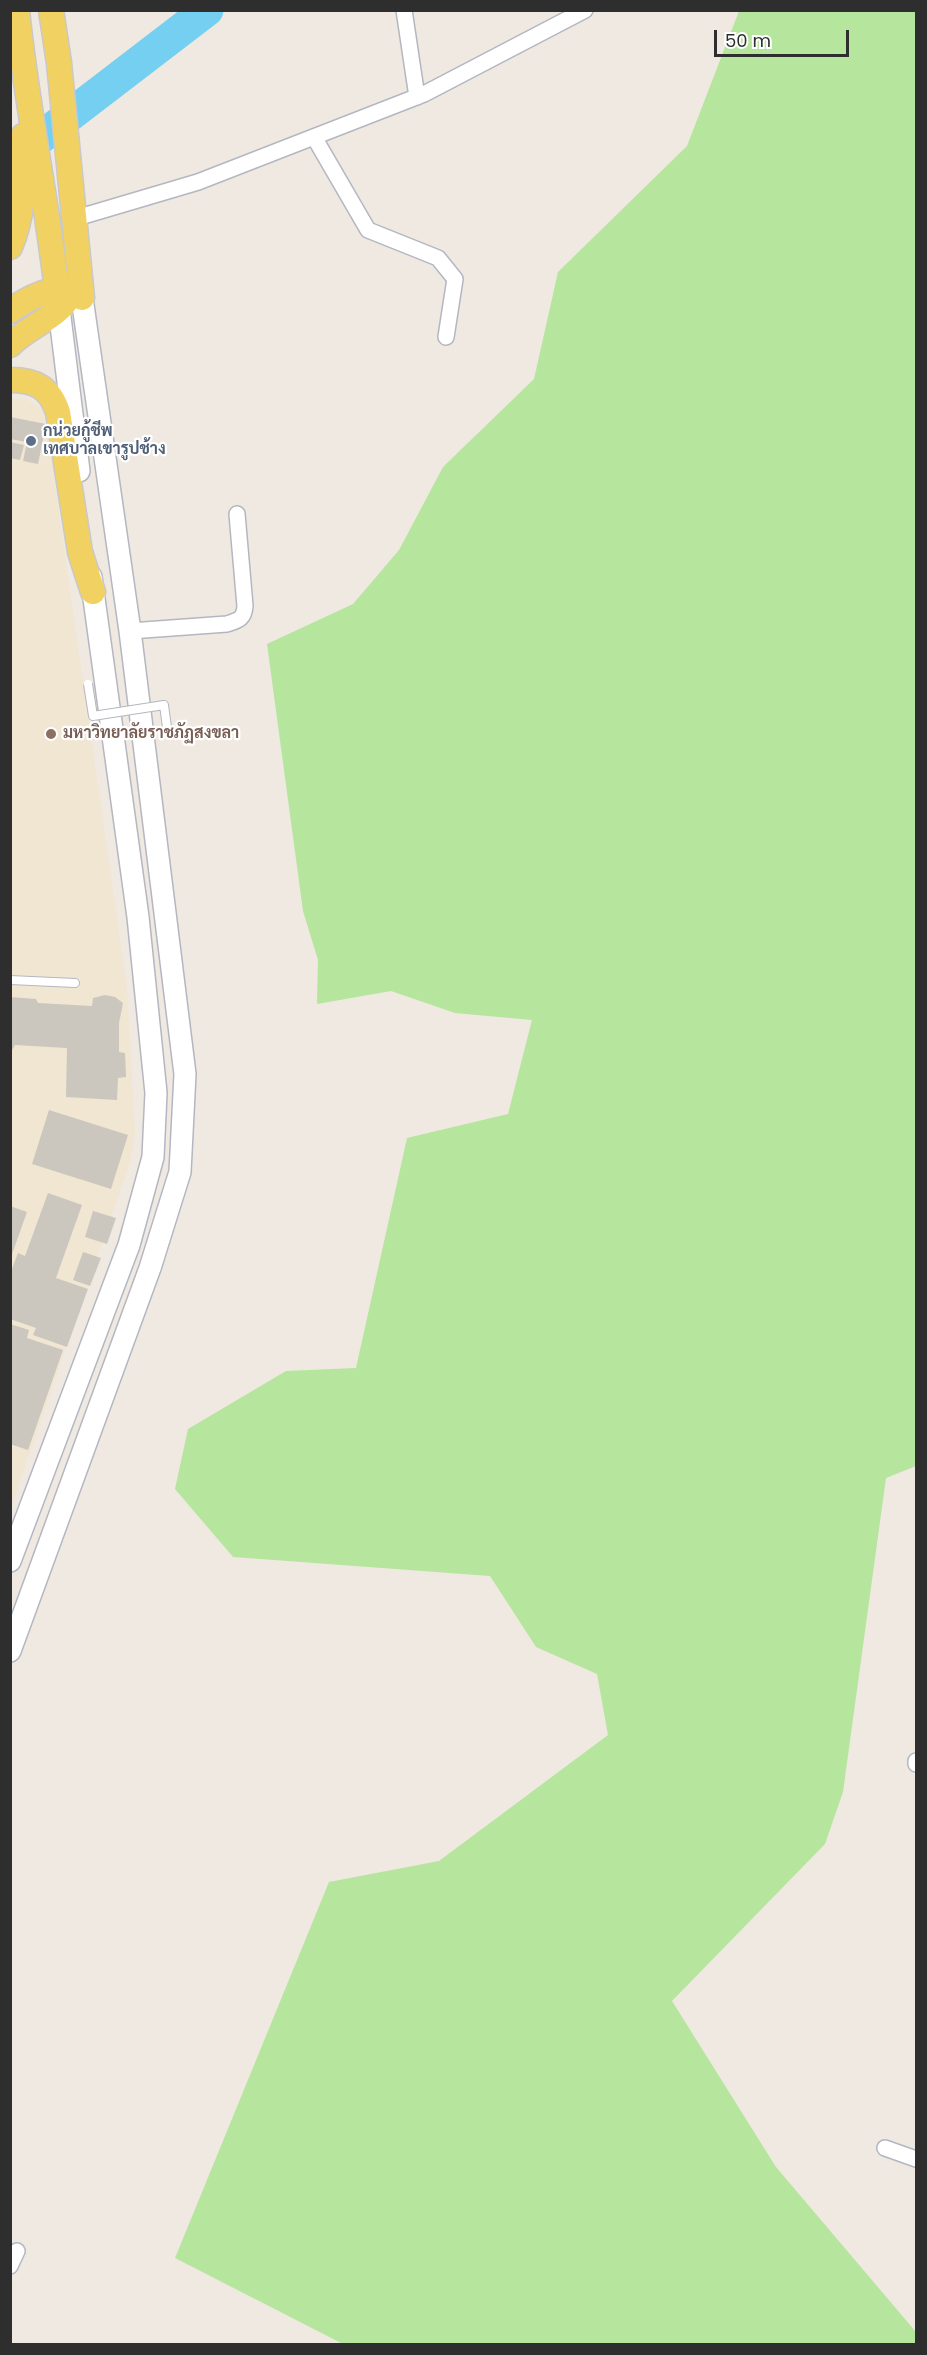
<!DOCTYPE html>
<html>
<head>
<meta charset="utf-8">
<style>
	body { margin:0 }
	#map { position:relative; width:927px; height:2355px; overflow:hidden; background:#efe9e1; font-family:Poppins,sans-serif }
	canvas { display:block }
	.frame { position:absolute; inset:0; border:12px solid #2e2e2e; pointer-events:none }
	.scale { position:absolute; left:714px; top:30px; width:135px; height:27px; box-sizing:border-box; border:3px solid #2e2e2e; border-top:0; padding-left:8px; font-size:18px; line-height:21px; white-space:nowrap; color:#2e2e2e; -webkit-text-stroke:4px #fff; paint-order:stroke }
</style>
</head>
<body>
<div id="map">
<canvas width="927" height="2355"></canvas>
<div class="frame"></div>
<div class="scale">50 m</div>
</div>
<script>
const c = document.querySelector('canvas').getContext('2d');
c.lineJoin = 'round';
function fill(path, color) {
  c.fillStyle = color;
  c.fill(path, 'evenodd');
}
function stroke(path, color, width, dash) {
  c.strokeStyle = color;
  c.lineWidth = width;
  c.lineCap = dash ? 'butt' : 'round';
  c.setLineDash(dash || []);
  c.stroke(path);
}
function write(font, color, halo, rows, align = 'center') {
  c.font = font + ' Poppins,Sarabun,sans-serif';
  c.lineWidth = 4.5;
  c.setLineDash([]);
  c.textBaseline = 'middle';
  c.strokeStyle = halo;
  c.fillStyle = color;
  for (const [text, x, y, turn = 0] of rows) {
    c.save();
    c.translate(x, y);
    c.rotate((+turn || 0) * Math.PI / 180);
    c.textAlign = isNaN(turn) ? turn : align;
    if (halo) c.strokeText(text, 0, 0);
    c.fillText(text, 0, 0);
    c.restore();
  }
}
const education = new Path2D(`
	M11,398l15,1 18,10 83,579 8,145 -5,29 -119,345z`);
const green = new Path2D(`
	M739,11h177v1455l-30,12 -43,314 -18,52 -153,157 104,166 140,165v12h-573l-168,-86 154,-376 110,-21 169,-126 -11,-61 -61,-27 -46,-71 -257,-19 -58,-68 13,-60 98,-58 70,-3 51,-230 101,-24 24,-94 -77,-7 -64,-22 -74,13 1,-44 -15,-49 -36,-267 86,-40 46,-54 44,-83 91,-88 24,-107 129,-126z`);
const river = new Path2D(`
	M10,161l197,-151`);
const building = new Path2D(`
	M10,417l36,7 -8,40 -15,-3 4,-19 -17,-3z
	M10,442l14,3 -4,15 -10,-2z
	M105,995l10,2 8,6 -4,20v29l6,1 1,24 -8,1 -1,22 -51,-3 1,-49 -52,-3 -5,9v-57l26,2 2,4 54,3 1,-8z
	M49,1110l79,25 -17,54 -79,-25z
	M48,1193l34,12 -26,73 32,11 -21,58 -34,-12 3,-7 -26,-9v-45l8,-21 7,3z
	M10,1206l17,6 -16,45h-1z
	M93,1211l23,7 -9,26 -22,-7z
	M83,1252l18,6 -11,28 -17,-6z
	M10,1324l19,6 -2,8 36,12 -35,100 -18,-6z`);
const lane = new Path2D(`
	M10,980l65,3`);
const street = new Path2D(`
	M404,10l13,87
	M314,137l54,93 70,28 17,21 -9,58
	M73,219l125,-37 226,-88 161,-84
	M130,631l97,-7c12,-4 17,-5 18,-18l-8,-92
	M916,1764v-3
	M885,2148l31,11
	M10,2266l7,-15`);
const secondary = new Path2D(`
	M59,309l20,162
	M10,1561l119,-316 24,-88 3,-64 -18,-176 -47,-340
	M10,1651l140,-383 30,-96 5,-98 -55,-443 -48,-333`);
const primary = new Path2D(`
	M17,10c10,101 32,199 42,299
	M51,10l8,53 23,235
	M10,247c16,-36 12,-73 13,-111
	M10,311c18,-13 39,-24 61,-22
	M10,345c17,-18 47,-27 59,-48
	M10,380c26,0 40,8 48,32l22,140 13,40`);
const laneBridge = new Path2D(`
	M88,684l5,32 71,-11 4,30`);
const markers = [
	[31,441,6,"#5c6f8a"],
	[51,734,6,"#8d6e63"]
];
const serviceNames = [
	["กน่วยกู้ชีพ",43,432],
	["เทศบาลเขารูปช้าง",43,450]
];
const educationNames = [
	["มหาวิทยาลัยราชภัฏสงขลา",63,734]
];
fill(education, '#f0e6d1');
fill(green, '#b6e59e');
stroke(river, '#75cff0', 33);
fill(building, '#cbc7bf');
stroke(lane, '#b4b7c1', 10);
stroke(street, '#b4b7c1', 18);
stroke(secondary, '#b4b7c1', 24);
stroke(primary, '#c9c9c9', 27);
stroke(lane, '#fff', 8);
stroke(street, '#fff', 15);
stroke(secondary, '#fff', 21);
stroke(primary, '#f2d163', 24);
stroke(laneBridge, '#b4b7c1', 10, []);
stroke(laneBridge, '#fff', 8);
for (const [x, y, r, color] of markers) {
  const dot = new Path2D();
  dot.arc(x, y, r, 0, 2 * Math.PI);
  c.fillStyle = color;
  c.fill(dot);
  stroke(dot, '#fff', 2);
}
write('bold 16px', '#4e5e75', '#fff', serviceNames, 'left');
write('bold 16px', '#785e54', '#fff', educationNames, 'left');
</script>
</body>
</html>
